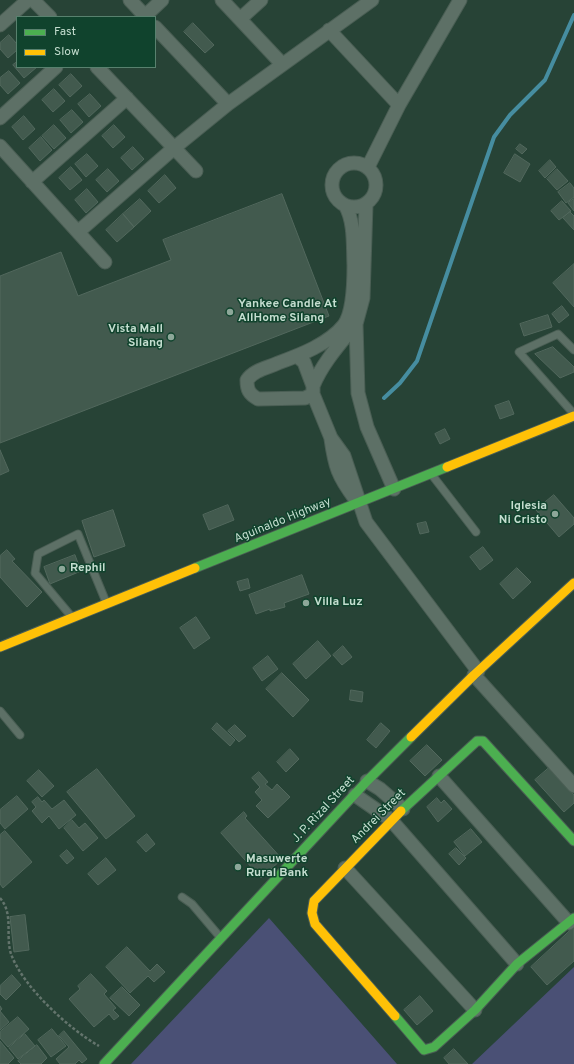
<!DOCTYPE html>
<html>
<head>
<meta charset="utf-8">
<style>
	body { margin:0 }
	#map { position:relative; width:574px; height:1064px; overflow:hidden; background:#274336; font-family:Overpass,sans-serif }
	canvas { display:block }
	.legend { position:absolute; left:16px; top:16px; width:140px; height:52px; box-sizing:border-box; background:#10432d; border:1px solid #58816e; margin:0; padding:5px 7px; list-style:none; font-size:12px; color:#c4ddcf }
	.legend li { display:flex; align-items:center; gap:8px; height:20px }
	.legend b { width:20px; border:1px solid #58816e }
</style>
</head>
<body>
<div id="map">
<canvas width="574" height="1064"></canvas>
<ul class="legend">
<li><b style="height:5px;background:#4caf50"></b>Fast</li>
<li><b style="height:5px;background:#ffc107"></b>Slow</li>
</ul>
</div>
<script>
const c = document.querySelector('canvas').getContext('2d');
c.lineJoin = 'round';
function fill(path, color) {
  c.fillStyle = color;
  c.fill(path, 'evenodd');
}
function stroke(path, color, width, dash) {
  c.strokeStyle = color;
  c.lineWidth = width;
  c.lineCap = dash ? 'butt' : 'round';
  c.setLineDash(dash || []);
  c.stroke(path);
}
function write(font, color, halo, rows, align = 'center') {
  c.font = font + ' Overpass,sans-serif';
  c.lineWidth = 3;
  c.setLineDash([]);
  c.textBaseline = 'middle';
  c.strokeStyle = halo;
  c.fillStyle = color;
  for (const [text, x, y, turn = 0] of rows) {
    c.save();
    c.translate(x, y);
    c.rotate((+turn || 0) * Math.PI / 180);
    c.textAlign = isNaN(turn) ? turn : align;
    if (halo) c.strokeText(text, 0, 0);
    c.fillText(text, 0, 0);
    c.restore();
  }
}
const green = new Path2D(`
	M269,918l128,146h-266z
	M574,967v97h-102z`);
const stream = new Path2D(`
	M384,398l16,-15 17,-22 77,-224 16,-22 35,-35 29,-65`);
const building = new Path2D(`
	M193,23l21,22 -9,8 -21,-21z
	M9,35l8,9v6l-9,8 -8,-9v-6z
	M17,62v5h20l-13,11 -11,-13z
	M9,71l11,12 -12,11 -8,-9v-7z
	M71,74l11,12 -12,11 -11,-12z
	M54,89l11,12 -12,11 -11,-12z
	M90,94l11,12 -12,11 -11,-13z
	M72,110l11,12 -12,11 -11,-13z
	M24,116l11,13 -12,11 -11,-13z
	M54,125l12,13 -12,11 -12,-13z
	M114,125l11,12 -12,11 -11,-12z
	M41,137l11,13 -12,11 -11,-13z
	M520,144l7,5 -5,5 -6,-5z
	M133,147l11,12 -12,11 -11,-12z
	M87,154l11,12 -12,11 -11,-13z
	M515,154l15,10 -10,18 -16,-9z
	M550,160l6,7 -11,11 -6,-7z
	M71,167l11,13 -12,10 -11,-12z
	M108,169l11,12 -12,11 -11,-12z
	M557,169l11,12 -11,9 -10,-11z
	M165,175l11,13 -17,15 -11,-12z
	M570,183l4,5v9l-8,6 -8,-11z
	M87,189l11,13 -12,11 -11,-13z
	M282,194l47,122 -329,127v-167l61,-24 17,44 93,-36 -8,-20z
	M140,199l11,12 -17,16 -11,-13z
	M574,199v12l-6,-8z
	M562,201l9,10 -12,9 -8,-9z
	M570,212l4,4v14l-11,-12z
	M123,214l11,13 -17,15 -11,-12z
	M574,264v43l-21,-24z
	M562,306l7,9 -10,8 -7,-9z
	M548,315l4,12 -28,9 -4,-12z
	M553,347l21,20v5l-14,6 -25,-24z
	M509,401l5,13 -14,5 -5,-13z
	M445,429l5,10 -10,5 -5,-10z
	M0,450l9,21 -9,4z
	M554,495l20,23v6l-15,13 -23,-27z
	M228,505l6,15 -25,10 -6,-15z
	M113,510l12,36 -31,11 -12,-36z
	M426,522l3,10 -9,2 -3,-10z
	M483,547l10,13 -13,10 -10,-13z
	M7,550l8,9 -3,2 30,31 -15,15 -27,-30v-21z
	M75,555l6,16 -31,13 -6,-17z
	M517,568l14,14 -18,17 -13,-15z
	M302,575l7,19 -25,9 1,4 -15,4v-2l-14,5 -7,-19z
	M248,579l2,9 -10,3 -3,-9z
	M196,617l14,21 -16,11 -14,-21z
	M318,641l13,15 -25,23 -13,-15z
	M343,646l9,11 -10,8 -9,-10z
	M268,656l10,13 -16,12 -9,-13z
	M282,673l27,27 -16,17 -27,-28z
	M351,690l12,2 -1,10 -12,-2z
	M217,723l18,17 -5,6 -18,-17z
	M381,723l9,8 -14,17 -9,-8z
	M235,725l11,11 -7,6 -11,-11z
	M427,745l15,15 -17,16 -15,-15z
	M290,749l9,10 -13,13 -9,-10z
	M549,768l25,27v8l-10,9 -29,-32z
	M97,769l38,47 -29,23 -39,-47z
	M39,770l15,16 -12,11 -15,-16z
	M259,772l9,10 -3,2 7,6 5,-6 13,13 -22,21 -12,-12 6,-6 -7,-8 5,-5 -8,-9z
	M17,796l11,13 -23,20 -5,-6v-13z
	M38,797l4,5 2,-2 8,9 12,-9 12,15 -17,14 -10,-13 -7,7 -10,-12 4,-4 -4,-5z
	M437,798l4,5 3,-3 8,9 -14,13 -11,-15z
	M244,812l3,4 -2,2 37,41 -21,19 -40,-45z
	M72,820l7,8 6,-5 13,15 -15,13 -19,-23z
	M471,829l11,13 -17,14 -11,-14z
	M5,831l27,31 -29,26 -3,-4v-49z
	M147,834l8,10 -9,8 -9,-10z
	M456,848l10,10 -7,7 -10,-11z
	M67,850l7,8 -7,6 -7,-8z
	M106,858l10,12 -18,15 -10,-11z
	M25,915l4,35 -15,2 -4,-35z
	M574,927v34l-27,24 -16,-18z
	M127,947l23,24 7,-7 8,8 -11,10 -6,-6 -18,17 -24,-26z
	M91,974l16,17 -3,3 12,14 -3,2 6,6 -5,4 -5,-6 -15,13 -25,-28 11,-10 -2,-3z
	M12,975l9,10 -15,15 -6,-6v-8z
	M122,987l18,18 -11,11 -19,-18z
	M420,996l13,15 -16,14 -13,-15z
	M0,1006l2,3 -2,2 9,11 -9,8z
	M18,1017l11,12 -21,18 -8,-9v-6z
	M52,1029l14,17 -15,11 -13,-17z
	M64,1031l23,28 -5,4 -3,-3 -4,4h-15l-4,-5 13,-12 -10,-11z
	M25,1034l10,12 -17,13 -9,-11z
	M0,1041l14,17 -6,6h-8z
	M37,1045l10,13 -6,6h-20l-3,-3z
	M454,1049l14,15h-19l-5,-6z`);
const path = new Path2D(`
	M0,898c14,16 5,37 11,56 12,33 58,75 88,92`);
const lane = new Path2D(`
	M573,413l-54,-61 39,-18 16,16
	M432,475l44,57
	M71,616l-36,-43 3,-19 40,-20 28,68
	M0,711l20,24
	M182,897l10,7 28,33`);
const street = new Path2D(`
	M33,0l17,17
	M130,0l16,17
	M222,0l60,64
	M145,16l17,-16
	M240,19l21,-19
	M0,25l28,-25
	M155,27l73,77
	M329,30l70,75
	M97,67l99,104
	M0,118l56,-51
	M0,146l105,116
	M332 185a22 22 0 1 1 44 0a22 22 0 1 1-44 0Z
	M368,167l31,-62 61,-105
	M32,182l95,-84
	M366,204l-3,94 -7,26 2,69 9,34 27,62
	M78,232l96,-84 54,-44 144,-104
	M297,356l7,6 9,24v8l18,44 13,18 22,66 112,149
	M313,386c10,-24 27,-42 43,-62
	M313,394l-8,4 -47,1c-9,-5 -11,-9 -11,-19 7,-10 20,-12 31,-17 22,-8 51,-19 66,-38 10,-14 10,-44 10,-60 -1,-19 1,-43 -9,-60
	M331,439c4,28 7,37 24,60
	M474,675l100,111
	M439,776l130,147
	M367,781l13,8 23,20
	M355,795l36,25 126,144
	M345,868l130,142`);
const fast = new Path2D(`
	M195,568l252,-101
	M401,811l76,-70h6l91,100
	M395,1016l29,34 10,-3 41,-37 42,-46 57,-46
	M104,1064l263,-283 44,-44`);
const slow = new Path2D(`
	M447,467l127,-51
	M0,647l195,-79
	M411,737l63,-62 100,-92
	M395,1016l-80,-92 -3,-11 2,-12 87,-90`);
const markers = [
	[230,312,4,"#8da799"],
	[171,337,4,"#8da799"],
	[555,514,4,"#8da799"],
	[62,569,4,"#8da799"],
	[306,603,4,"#8da799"],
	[238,867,4,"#8da799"]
];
const poiNames = [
	["Yankee Candle At",238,305],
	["AllHome Silang",238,319],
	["Vista Mall",163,330,"right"],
	["Silang",163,344,"right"],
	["Iglesia",547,507,"right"],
	["Ni Cristo",547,521,"right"],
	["Rephil",70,569],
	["Villa Luz",314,603],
	["Masuwerte",246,860],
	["Rural Bank",246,874]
];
const streetNames = [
	["Aguinaldo Highway",283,521,-22],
	["J. P. Rizal Street",324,810,-47],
	["Andrei Street",379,817,-45]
];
fill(green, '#4a5075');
stroke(stream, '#468da0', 4);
fill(building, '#425a4e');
stroke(building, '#52685d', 1);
stroke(lane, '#4a5e54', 9);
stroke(street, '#4a5e54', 15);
stroke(fast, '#4a5e54', 11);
stroke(slow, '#4a5e54', 11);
stroke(path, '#63746c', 2.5, [3, 2]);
stroke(lane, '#5d7066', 7);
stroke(street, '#5d7066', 13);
stroke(fast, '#4caf50', 9);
stroke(slow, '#ffc107', 9);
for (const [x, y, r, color] of markers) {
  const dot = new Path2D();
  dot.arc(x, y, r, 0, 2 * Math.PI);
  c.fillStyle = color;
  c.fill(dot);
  stroke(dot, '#10432d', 1.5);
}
write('bold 12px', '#c4ddcf', '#10432d', poiNames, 'left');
write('12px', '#c4ddcf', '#10432d', streetNames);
</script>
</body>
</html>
